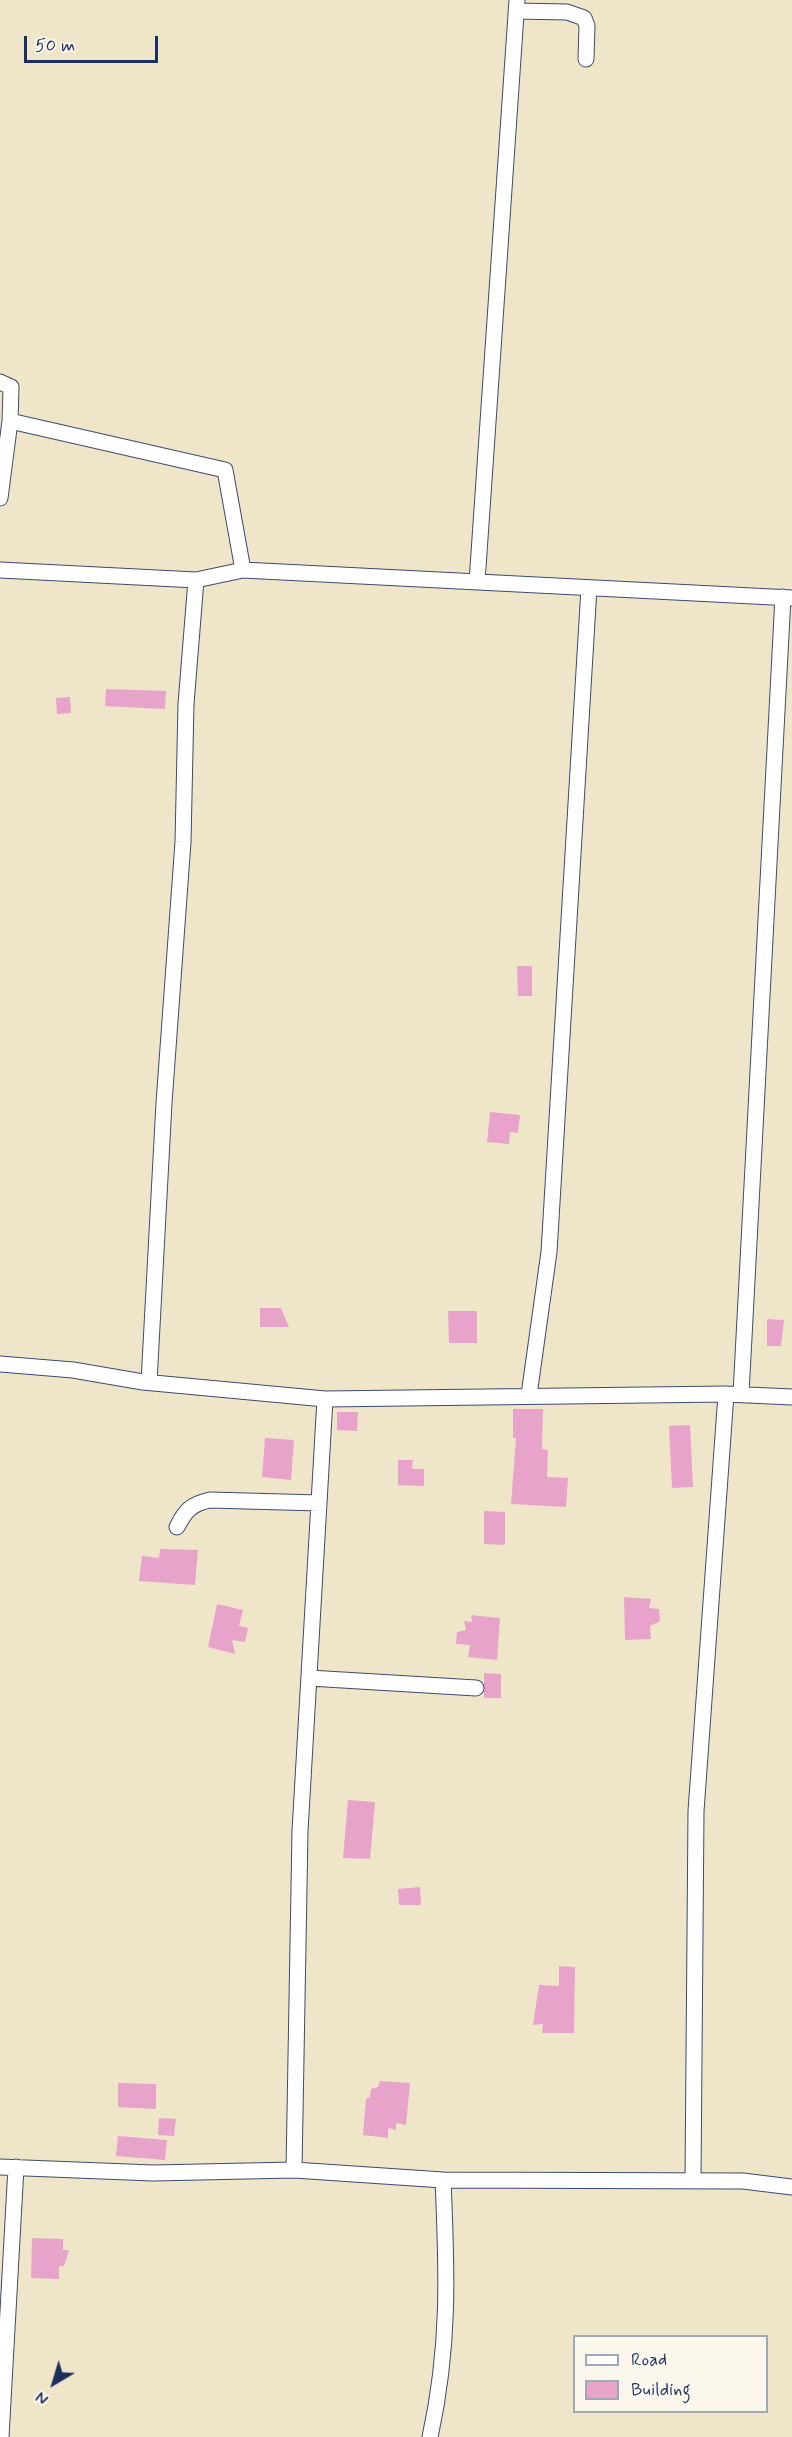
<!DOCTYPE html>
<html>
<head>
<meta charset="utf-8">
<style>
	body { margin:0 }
	#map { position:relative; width:792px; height:2437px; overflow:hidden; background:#efe6c9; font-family:Mynerve,sans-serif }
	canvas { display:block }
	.legend { position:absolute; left:573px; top:2335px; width:195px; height:78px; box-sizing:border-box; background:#fbf7ec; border:2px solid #a1a7b3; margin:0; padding:8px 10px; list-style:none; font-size:18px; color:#1b2f5e }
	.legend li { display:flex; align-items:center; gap:12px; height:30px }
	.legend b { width:30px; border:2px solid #a1a7b3 }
	.north { position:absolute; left:24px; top:2353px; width:60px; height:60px; -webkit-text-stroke:4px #fbf7ec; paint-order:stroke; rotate:218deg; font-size:16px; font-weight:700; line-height:24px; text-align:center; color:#1b2f5e }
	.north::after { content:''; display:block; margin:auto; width:21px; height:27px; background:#1b2f5e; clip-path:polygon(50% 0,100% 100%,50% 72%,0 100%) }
	.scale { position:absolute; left:24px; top:36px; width:134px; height:27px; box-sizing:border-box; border:3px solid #1b2f5e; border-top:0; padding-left:8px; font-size:18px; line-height:21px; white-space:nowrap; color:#1b2f5e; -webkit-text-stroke:4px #fbf7ec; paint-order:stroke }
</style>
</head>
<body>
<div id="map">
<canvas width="792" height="2437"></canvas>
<ul class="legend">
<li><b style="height:8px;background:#fff"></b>Road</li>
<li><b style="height:16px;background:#e8a3cb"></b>Building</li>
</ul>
<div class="north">N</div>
<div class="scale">50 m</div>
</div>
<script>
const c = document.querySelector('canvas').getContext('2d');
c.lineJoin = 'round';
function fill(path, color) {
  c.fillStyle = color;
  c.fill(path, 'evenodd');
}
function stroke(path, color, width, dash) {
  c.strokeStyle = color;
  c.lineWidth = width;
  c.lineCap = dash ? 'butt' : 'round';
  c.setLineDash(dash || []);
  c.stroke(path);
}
const building = new Path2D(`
	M106,689l60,2 -1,18 -60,-3z
	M70,697l1,16 -14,1 -1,-16z
	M517,966h15v30h-14z
	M490,1112l30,3 -2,18 -8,-1 -1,12 -22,-2z
	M260,1308h21l8,19h-29z
	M448,1311h29v32h-28z
	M767,1319l17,1 -3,26h-14z
	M513,1409h30l-1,40 6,1 -1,27 21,1 -2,29 -55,-3 5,-66h-3z
	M337,1412h21l-1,19 -20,-1z
	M690,1425l3,62 -21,1 -3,-62z
	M265,1438l29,2 -3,40 -29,-3z
	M398,1460h15l-1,9h12v17l-26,-1z
	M484,1511l21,1v33l-21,-1z
	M160,1549l38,1 -3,35 -56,-4 3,-25 17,2z
	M624,1597l27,2 -2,9 10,1 1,12 -10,5 1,13 -26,1z
	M217,1604l26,6 -4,16 9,2 -3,14 -13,-2 3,14 -27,-7z
	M471,1615l29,3 -3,42 -29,-3 2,-12 -14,-1 1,-12 9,-2 -2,-9 8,1z
	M484,1673l17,1v24h-17z
	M348,1800l27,2 -5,57 -27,-1z
	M420,1887l1,18h-22l-1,-16z
	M559,1966l16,1 -1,66h-32l1,-9 -10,1 6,-40 20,1z
	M380,2081l30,2 -4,42 -10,-2v7l-8,-2v10l-25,-3 3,-36 4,-2 1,-8 7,-2z
	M118,2083l38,1v25l-38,-2z
	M159,2118l17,1 -2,17 -16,-1z
	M118,2136l49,4 -2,20 -49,-4z
	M32,2238l31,1v11h6l-5,16h-5v13l-28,-1z`);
const street = new Path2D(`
	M516,11l51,1 17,6 3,8 -1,33
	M0,382l11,5 -1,34 215,49 18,100
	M0,498l10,-77
	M0,570l196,10 47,-10 549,28
	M477,582l40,-582
	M0,1364l73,6 70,12 182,17 401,-5 66,3
	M149,1382l15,-279 19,-261 3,-138 10,-124
	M741,1394l42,-797
	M529,1395l20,-143 40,-664
	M177,1527c8,-16 14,-23 33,-27l109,3
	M309,1678l167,10
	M0,2167l153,6 141,-3 149,10 300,1 49,6
	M294,2170l6,-339 25,-432
	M693,2180l3,-369 30,-417
	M1,2437l15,-270
	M430,2437c20,-91 17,-166 13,-257`);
fill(building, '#e8a3cb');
stroke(street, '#3b4a6e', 17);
stroke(street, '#fff', 15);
</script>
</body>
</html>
